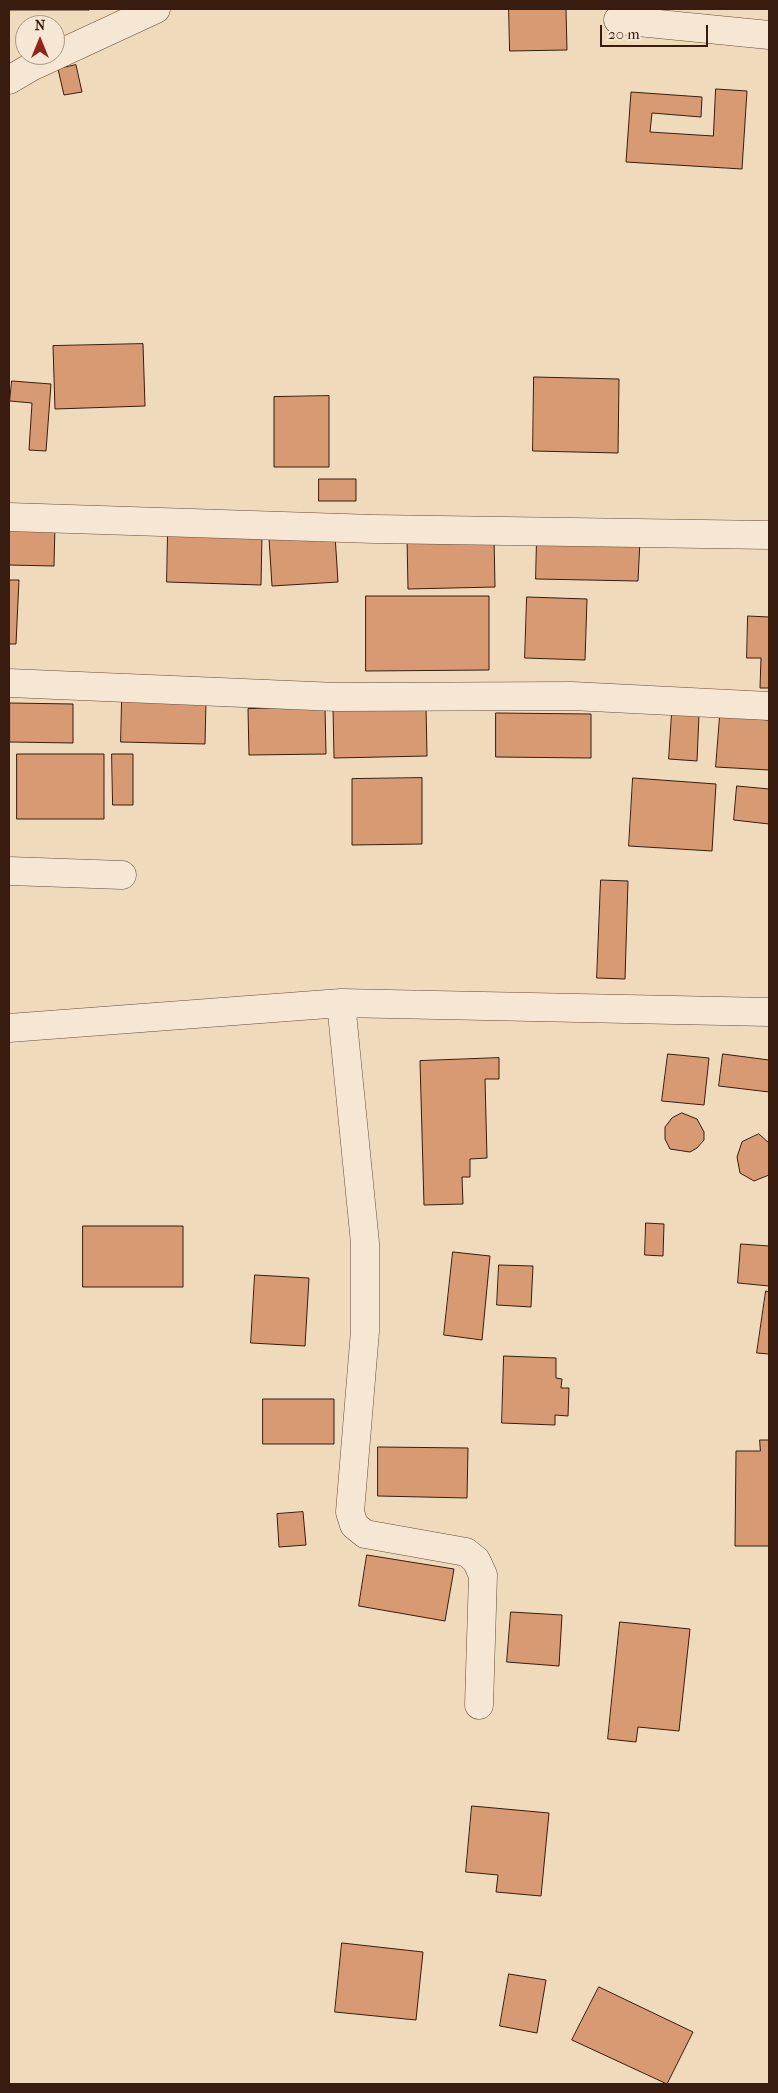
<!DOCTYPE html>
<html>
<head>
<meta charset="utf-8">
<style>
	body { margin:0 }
	#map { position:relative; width:778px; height:2093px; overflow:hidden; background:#f0dabc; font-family:"IM FELL French Canon",serif }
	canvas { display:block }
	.frame { position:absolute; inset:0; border:10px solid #381c0f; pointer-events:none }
	.north { position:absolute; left:15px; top:15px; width:50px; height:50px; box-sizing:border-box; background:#f5e7d3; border:1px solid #a99685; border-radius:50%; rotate:0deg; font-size:14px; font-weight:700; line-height:20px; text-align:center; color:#381c0f }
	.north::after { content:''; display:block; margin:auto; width:18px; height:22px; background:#8f2418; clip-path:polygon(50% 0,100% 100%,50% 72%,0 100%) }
	.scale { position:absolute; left:600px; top:25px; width:108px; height:22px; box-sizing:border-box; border:2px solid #381c0f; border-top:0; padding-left:6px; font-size:15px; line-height:18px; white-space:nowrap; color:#381c0f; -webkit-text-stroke:4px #f5e7d3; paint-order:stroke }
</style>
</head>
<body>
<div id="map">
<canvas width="778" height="2093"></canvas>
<div class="frame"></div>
<div class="north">N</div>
<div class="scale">20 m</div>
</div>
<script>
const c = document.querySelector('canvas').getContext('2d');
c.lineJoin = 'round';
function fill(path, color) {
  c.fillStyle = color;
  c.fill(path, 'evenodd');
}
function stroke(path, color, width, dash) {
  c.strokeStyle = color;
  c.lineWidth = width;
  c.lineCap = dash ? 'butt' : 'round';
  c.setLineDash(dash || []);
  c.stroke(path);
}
const building = new Path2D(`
	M9,9h80v1h-80z
	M509,9h57l1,41 -57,1z
	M76,65l6,27 -18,3 -6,-26z
	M716,89l31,2 -5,78 -116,-7 5,-70 71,5 -1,20 -49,-4 -2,19 63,4z
	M143,344l2,62 -90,3 -2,-63z
	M534,377l85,2 -1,74 -85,-2z
	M12,381l39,3 -5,67 -17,-1 3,-47 -22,-2z
	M329,396v71h-55v-70z
	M319,479h37v22h-37z
	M9,524l46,1 -1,41 -45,-1z
	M168,530l94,3 -1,52 -94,-3z
	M335,535l3,47 -66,4 -3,-48z
	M494,536l1,51 -87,2 -1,-52z
	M537,537l103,3 -2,41 -102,-2z
	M9,580h10l-3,64h-7z
	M366,596h123v74l-123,1z
	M527,597l60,2 -2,61 -60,-2z
	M748,616l21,1v71h-9l1,-30h-14z
	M122,699l84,1 -1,44 -84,-2z
	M10,703l63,1v39l-63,-1z
	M426,705l1,51 -93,2 -1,-51z
	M325,707l1,47 -77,1 -1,-46z
	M496,713l95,1v44l-95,-1z
	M672,713l27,2 -2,46 -28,-2z
	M720,716l49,4v50l-53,-3z
	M17,754h87v65h-87z
	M112,754h21v51h-20z
	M422,778v66l-70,1v-66z
	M633,778l83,6 -4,67 -83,-5z
	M737,786l32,3v35l-35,-4z
	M601,880l27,1 -3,98 -28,-1z
	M668,1054l41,4 -5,47 -42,-4z
	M723,1054l46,6v32l-50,-6z
	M499,1058v21h-14l2,79 -17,1v18h-8l1,27 -39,1 -4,-144z
	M682,1113l15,6 7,13v8l-7,8 -7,4 -20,-3 -5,-10v-12l7,-9z
	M759,1134l10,9v32l-15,6 -14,-8 -3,-16 5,-15z
	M646,1223l18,1 -1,32 -18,-1z
	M83,1226h100v61h-100z
	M741,1244l28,2v40l-31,-3z
	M453,1252l37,4 -8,84 -38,-5z
	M499,1265l34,1 -2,41 -34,-2z
	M255,1275l54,3 -4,68 -54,-3z
	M766,1291l3,1v62l-12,-1z
	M504,1356l52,2v20l6,1 -1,9h8l-1,28 -13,-1v10l-53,-2z
	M263,1399h71v45h-71z
	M760,1440h9v106h-34l1,-95h24z
	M378,1447l90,1 -1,50 -89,-2z
	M303,1512l3,33 -27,2 -2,-33z
	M367,1555l87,14 -9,52 -86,-15z
	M511,1612l51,3 -3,51 -52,-4z
	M620,1622l70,7 -11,102 -41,-4 -2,15 -28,-3z
	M472,1806l77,7 -8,83 -45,-4 2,-17 -32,-3z
	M342,1943l81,9 -7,68 -81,-8z
	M509,1974l37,6 -9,53 -37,-7z
	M599,1987l94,45 -26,52 -95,-44z`);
const minor = new Path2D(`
	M618,20l151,15
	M9,80l24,-14 123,-57
	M9,517l365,12 395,6
	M9,683l328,14 235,-1 197,10
	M9,871l113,4
	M341,1003l24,240v88l-15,181 4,13 11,9 101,18 10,8 7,15 -4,130
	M9,1028l332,-25 428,9`);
fill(building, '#d89a72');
stroke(building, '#381c0f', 1);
stroke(minor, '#664c3a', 29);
stroke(minor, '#f5e7d3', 28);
</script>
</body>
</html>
